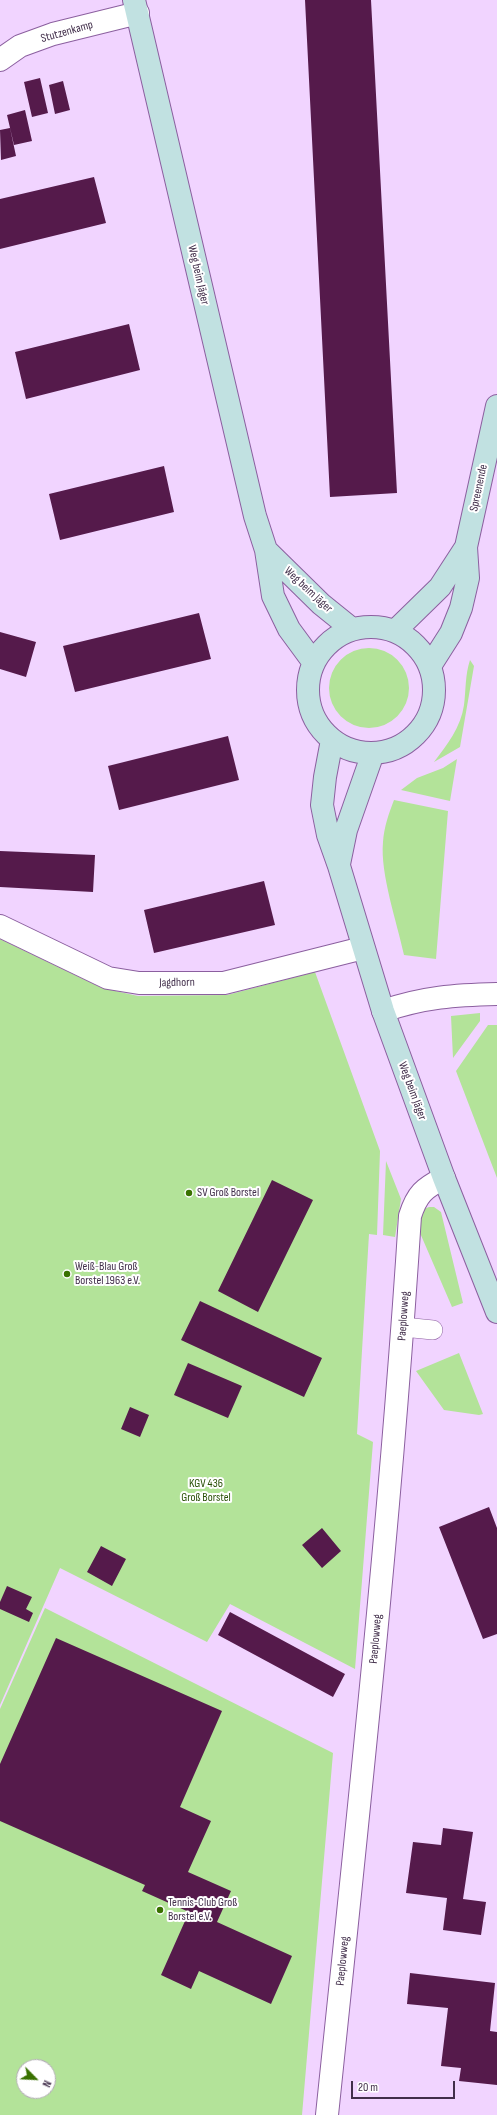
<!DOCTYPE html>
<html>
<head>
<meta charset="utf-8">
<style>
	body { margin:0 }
	#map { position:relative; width:497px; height:2115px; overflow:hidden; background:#f1d4ff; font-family:"Sofia Sans Condensed",sans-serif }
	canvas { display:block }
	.north { position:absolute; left:16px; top:2059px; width:40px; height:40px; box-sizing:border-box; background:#fff; border:1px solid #b3abb7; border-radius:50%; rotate:114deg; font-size:11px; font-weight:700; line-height:16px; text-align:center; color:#412e4a }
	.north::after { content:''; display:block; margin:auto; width:14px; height:18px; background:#397100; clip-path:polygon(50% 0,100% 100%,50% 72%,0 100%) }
	.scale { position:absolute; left:351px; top:2081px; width:104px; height:18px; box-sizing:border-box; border:2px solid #412e4a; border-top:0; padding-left:5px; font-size:12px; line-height:14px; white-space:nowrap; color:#412e4a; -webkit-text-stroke:3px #fff; paint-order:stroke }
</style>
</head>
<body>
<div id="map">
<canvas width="497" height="2115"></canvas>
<div class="north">N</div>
<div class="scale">20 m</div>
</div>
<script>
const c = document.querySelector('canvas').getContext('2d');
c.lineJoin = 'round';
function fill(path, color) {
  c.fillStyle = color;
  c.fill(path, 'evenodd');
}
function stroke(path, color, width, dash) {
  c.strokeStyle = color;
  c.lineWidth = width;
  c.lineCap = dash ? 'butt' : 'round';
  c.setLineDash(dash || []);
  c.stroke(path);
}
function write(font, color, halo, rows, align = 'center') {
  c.font = font + ' "Sofia Sans Condensed",sans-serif';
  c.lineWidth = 4;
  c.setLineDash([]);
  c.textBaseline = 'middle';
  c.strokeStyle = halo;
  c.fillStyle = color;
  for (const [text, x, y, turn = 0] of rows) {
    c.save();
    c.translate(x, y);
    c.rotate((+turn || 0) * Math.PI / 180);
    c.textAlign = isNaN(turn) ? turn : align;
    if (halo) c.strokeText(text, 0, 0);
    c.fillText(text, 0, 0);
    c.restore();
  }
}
const green = new Path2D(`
	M329 688a40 40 0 1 1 80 0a40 40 0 1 1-80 0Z
	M470,660l4,6 -14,81 -26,15c13,-17 27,-35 30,-57 2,-15 1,-30 6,-45z
	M457,759l-7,42 -49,-11 16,-12 26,-10z
	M394,800l54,11 -12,148 -32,-4c-7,-33 -24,-81 -21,-113 1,-15 6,-29 11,-42z
	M0,939l102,49 36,8 89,-1 88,-23 65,179 -3,84 -8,-1 -12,200 16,8 -18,227 -125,-65 -23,38 -147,-74 -60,137z
	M480,1013v8l-27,37 -2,-42z
	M488,1025h9v153l-41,-107z
	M386,1161l15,38 -6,38 -12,-2z
	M429,1207h5l7,5 22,91 -11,4 -35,-81 7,-17z
	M459,1353l24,61 -4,1 -35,-5 -28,-39z
	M45,1608l288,145 -31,362h-302v-406zM24,2067h24v24h-24z`);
const building = new Path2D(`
	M305,0h66l26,493 -67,4z
	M40,78l8,35 -16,4 -8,-35z
	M63,81l7,29 -15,4 -6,-29z
	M25,110l7,31 -18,4 -7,-30z
	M10,128l6,28 -15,4 -1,-30z
	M94,177l12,46 -106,26v-50z
	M129,324l11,46 -114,29 -11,-47z
	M164,466l10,46 -114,28 -11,-46z
	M199,613l12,46 -136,33 -12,-46z
	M0,632l36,10 -10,35 -26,-8z
	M228,736l11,44 -120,30 -11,-44z
	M0,851l95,4 -2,37 -93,-5z
	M264,881l11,44 -121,28 -10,-43z
	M272,1180l41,20 -55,112 -40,-21z
	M200,1301l122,57 -18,39 -123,-57z
	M188,1363l54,23 -14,32 -54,-23z
	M130,1407l19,8 -9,22 -19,-8z
	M489,1507l8,21v106l-14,5 -44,-112z
	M322,1528l19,23 -19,17 -20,-23z
	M101,1546l25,13 -14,27 -25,-14z
	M7,1586l25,11 -6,12 7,4 -4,9 -29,-13v-7z
	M230,1612l115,62 -12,23 -115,-62z
	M56,1638l166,73 -42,96 31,14 -23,51 43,19 -14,31 75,34 -21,48 -72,-33 -8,18 -30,-14 28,-63 -47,-21 3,-6 -145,-64v-57z
	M443,1828l30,4 -10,67 23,3 -5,33 -38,-5 4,-32 -41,-5 7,-51 28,3z
	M410,1973l85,10 -5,48 7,1v53l-38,-4 2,-13 -20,-2 7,-58 -41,-4z`);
const lane = new Path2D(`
	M403,1327l30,3`);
const street = new Path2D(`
	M0,60l20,-14 33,-12 85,-21
	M0,926l108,52 31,5h85l139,-35
	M383,1011c41,-14 72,-16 114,-17
	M327,2115c31,-299 64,-599 83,-899 7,-22 14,-28 34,-38`);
const secondary = new Path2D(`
	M134,0l121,516 11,34 7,46 16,33 25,34
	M266,550l55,54 31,25
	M308 690a63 63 0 1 1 126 0a63 63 0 1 1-126 0Z
	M395,631l45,-44 26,-40
	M430,666l21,-33 10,-25 7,-30 -2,-31 31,-141
	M332,740l-7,37 -3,28 6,30 11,31 44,145 61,167 53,134
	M339,864l7,-34 27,-77`);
const markers = [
	[189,1193,4,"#397100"],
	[67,1274,4,"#397100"],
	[160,1910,4,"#397100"]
];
const streetNames = [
	["Stutzenkamp",67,32,-16],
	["Weg beim Jäger",198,275,77],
	["Spreenende",479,488,-78],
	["Weg beim Jäger",308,590,43],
	["Jagdhorn",177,983,-1],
	["Weg beim Jäger",412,1091,70],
	["Paeplowweg",404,1316,-86],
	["Paeplowweg",376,1639,-85],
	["Paeplowweg",343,1961,-84]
];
const poiNames = [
	["SV Groß Borstel",197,1193],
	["Weiß-Blau Groß",75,1267],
	["Borstel 1963 e.V.",75,1281],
	["Tennis-Club Groß",168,1903],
	["Borstel e.V.",168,1917]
];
const parkNames = [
	["KGV 436",206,1484],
	["Groß Borstel",206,1498]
];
fill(green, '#b3e399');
fill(building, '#551a4b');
stroke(lane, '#8b5f9f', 20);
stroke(street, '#8b5f9f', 24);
stroke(secondary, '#8b5f9f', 24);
stroke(lane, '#fff', 19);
stroke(street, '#fff', 22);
stroke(secondary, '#c1e1e1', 22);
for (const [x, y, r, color] of markers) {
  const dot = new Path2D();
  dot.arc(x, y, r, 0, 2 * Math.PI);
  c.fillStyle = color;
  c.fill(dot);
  stroke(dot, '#fff', 1.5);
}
write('12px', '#412e4a', '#fff', streetNames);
write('12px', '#412e4a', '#fff', poiNames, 'left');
write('12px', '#295007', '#fff', parkNames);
</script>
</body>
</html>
